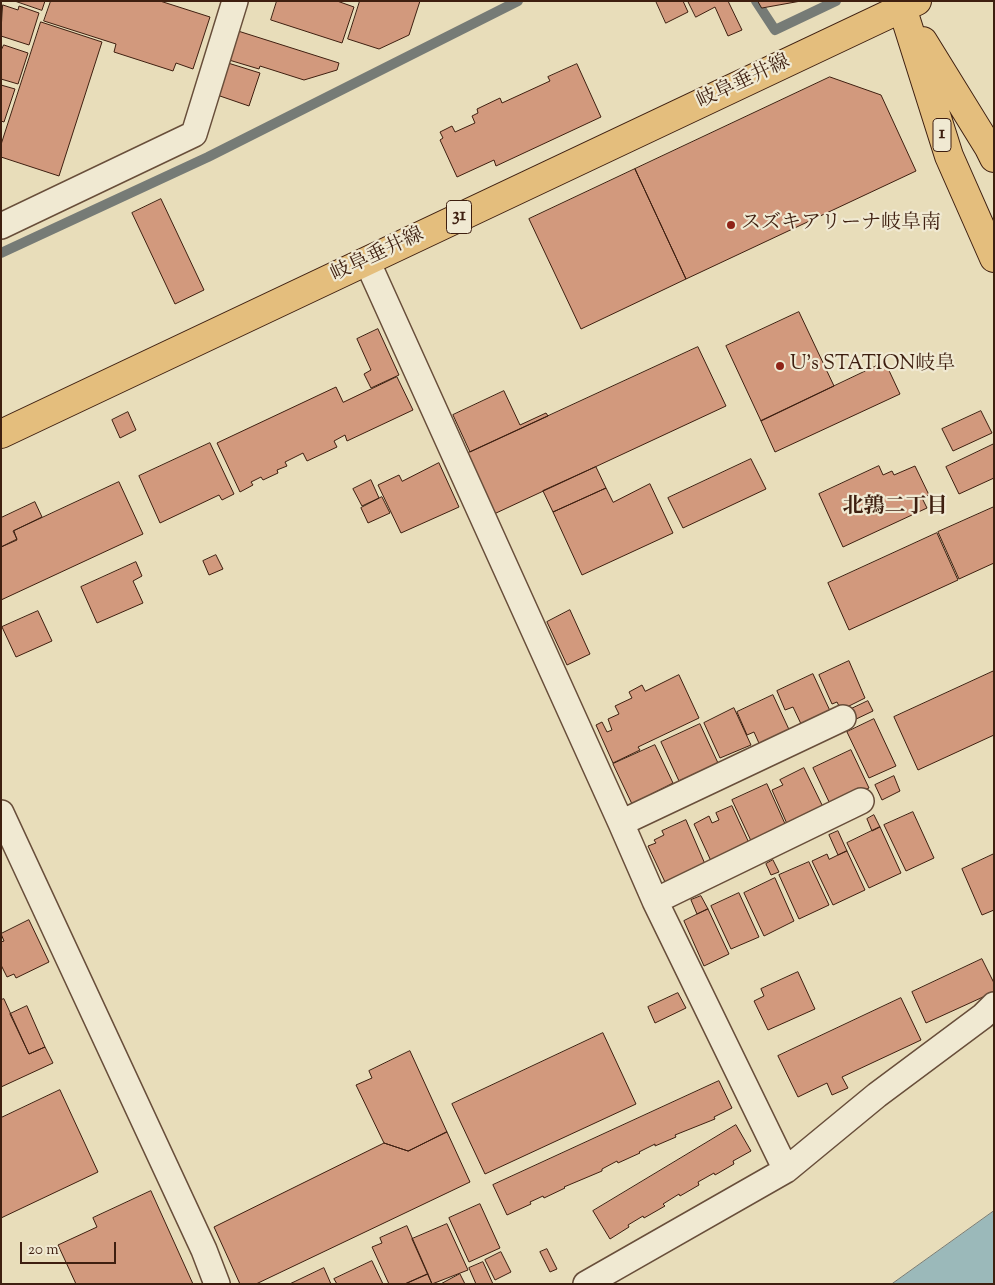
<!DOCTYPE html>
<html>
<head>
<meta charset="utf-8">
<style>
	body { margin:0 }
	#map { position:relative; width:995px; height:1285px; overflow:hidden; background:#e8ddba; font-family:"Sorts Mill Goudy",serif }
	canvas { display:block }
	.frame { position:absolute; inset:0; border:2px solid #3e1f10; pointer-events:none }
	.scale { position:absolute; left:20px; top:1242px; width:96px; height:22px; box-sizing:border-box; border:2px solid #3e1f10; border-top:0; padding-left:6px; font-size:15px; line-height:18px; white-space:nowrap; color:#3e1f10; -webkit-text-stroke:4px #f0e9d2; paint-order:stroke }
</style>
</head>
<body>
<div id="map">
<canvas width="995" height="1285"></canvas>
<div class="frame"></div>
<div class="scale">20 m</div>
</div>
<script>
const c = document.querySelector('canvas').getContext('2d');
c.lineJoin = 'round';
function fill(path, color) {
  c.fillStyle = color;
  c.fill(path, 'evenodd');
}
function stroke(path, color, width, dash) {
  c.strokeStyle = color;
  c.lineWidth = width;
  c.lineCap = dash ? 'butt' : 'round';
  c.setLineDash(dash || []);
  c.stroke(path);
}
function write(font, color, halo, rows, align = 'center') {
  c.font = font + ' "Sorts Mill Goudy","Noto Serif JP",serif';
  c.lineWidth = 4.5;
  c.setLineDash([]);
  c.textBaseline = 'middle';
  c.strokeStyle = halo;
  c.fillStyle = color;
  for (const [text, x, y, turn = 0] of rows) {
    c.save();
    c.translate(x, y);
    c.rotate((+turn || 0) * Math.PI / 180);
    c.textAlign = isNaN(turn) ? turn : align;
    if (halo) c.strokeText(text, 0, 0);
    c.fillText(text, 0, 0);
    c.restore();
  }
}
const water = new Path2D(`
	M994,1211v73h-102z`);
const stream = new Path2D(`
	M756,1l19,29 61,-29
	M1,253l207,-96 310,-156`);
const building = new Path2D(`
	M15,1h30l-3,9z
	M51,1h109l50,16 -17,52 -17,-6 -3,8 -59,-19 2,-8 -72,-23z
	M277,1h60l17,6 -12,36 -71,-23z
	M360,1h60l-11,34 -30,14 -31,-10z
	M656,1h27l5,11 -22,11z
	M688,1h40l14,29 -14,6 -13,-29 -19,10z
	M758,1h43l-39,7z
	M3,5l15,5 1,-4 20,7 -10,32 -28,-9z
	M41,22l61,20 -43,134 -58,-19v-12z
	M238,31l101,32 -2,7 -33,10 -44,-14 -1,3 -30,-9z
	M4,45l24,8 -10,31 -17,-5v-28z
	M228,63l32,10 -11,33 -32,-11z
	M577,64l24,53 -105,49 -2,-6 -37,17 -17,-37 3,-2 -3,-6 12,-6 3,6 20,-9 -3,-7 6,-3 -1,-4 23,-11 2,5 48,-22 -2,-4z
	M830,77l51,18 35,76 -230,108 -51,-110z
	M1,85l14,4 -11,33 -3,-1z
	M635,169l51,110 -105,50 -52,-110z
	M161,199l43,91 -29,14 -43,-91z
	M799,312l35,74 -73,35 -35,-75z
	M378,329l21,46 -28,13 -7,-14 7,-4 -14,-31z
	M698,347l28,59 -232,108 -28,-60z
	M885,362l15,32 -125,58 -14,-31z
	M397,377l16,33 -66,31 -2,-6 -11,6 3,6 -30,14 -4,-8 -18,9 2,4 -10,4 1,3 -15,7 -2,-3 -10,5 2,3 -13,7 -23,-49 119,-56 7,15z
	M504,391l16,34 26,-12 2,3 -78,36 -17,-37z
	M981,411l11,22 -39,18 -11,-22z
	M128,412l8,18 -16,8 -8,-18z
	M210,443l24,51 -12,6 -3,-5 -59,28 -21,-47z
	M994,444v34l-35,16 -13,-27z
	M751,459l15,30 -83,39 -15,-30z
	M439,463l20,44 -58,26 -23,-48 21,-10 3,6z
	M879,466l4,9 9,-4 2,4 21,-9 14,29 -7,3 5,10 -84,39 -24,-53z
	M596,467l10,21 -53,24 -10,-21z
	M371,480l8,18 -17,8 -9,-17z
	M119,482l24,52 -142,66v-53l16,-7 -3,-9z
	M650,484l23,49 -91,42 -29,-63 53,-24 7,14z
	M382,497l8,16 -22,10 -7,-15z
	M35,502l7,15 -29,14 4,8 -16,8v-29z
	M994,507v56l-35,16 -21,-47z
	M937,533l21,47 -109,50 -21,-47z
	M216,555l7,14 -14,6 -6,-14z
	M136,562l6,14 -9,5 10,22 -46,20 -16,-36z
	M570,610l20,44 -23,11 -20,-43z
	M38,611l14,30 -36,16 -14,-30z
	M849,661l16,37 -24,12 -4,-8 -5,2 -13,-29z
	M994,671v64l-76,35 -24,-53z
	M813,674l18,39 -29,13 -9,-19 -8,3 -8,-19z
	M679,675l20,43 -61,29 2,3 -27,13 -17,-38 6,-3 5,10 5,-2 -4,-11 11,-5 -4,-8 17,-8 -3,-6 13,-7 3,6z
	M773,695l19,41 -30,14 -8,-18 -7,3 -10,-23z
	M868,701l5,10 -21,10 -5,-10z
	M734,708l17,37 -31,13 -16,-35z
	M874,719l22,47 -27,12 -22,-46z
	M700,724l18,39 -39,18 -18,-39z
	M655,745l18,38 -41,21 -19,-40z
	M851,750l18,38 -38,18 -18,-38z
	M804,768l20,41 -36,17 -16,-36 11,-5 -3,-5z
	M894,776l6,15 -18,9 -7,-15z
	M767,784l19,42 -34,17 -20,-43z
	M732,806l17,37 -38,18 -17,-37 15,-8 3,7 7,-3 -3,-7z
	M913,812l21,46 -28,13 -22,-46z
	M874,815l6,12 -8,4 -5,-12z
	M686,820l19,44 -40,18 -17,-36 8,-3 -2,-3 10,-5 -2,-4z
	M880,827l21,46 -32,15 -22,-45z
	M838,831l9,20 -9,4 -9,-20z
	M847,851l18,39 -32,15 -21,-44 15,-7 2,5z
	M994,854v56l-12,5 -20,-46z
	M773,860l6,12 -8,3 -5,-11z
	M809,862l20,43 -30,14 -20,-44z
	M775,878l19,43 -30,15 -20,-43z
	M739,893l20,44 -28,12 -20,-43z
	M701,896l7,13 -11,5 -6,-14z
	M708,909l21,45 -25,12 -20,-45z
	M29,920l20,42 -33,16 -2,-4 -7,3 -6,-12v-23l3,-1 -3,-7z
	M982,959l12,24v9l-68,31 -14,-31z
	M798,972l17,37 -47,21 -14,-29 10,-5 -3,-7z
	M678,993l8,15 -31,15 -7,-16z
	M901,998l20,42 -79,37 6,11 -16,7 -5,-12 -29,14 -20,-41z
	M4,999l25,55 16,-7 8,16 -52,24v-87z
	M27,1006l18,41 -16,7 -19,-40z
	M603,1033l33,71 -151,70 -33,-70z
	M410,1051l37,81 -39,19 -24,-8 -28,-58 16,-7 -3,-7z
	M719,1081l13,27 -18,9 1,2 -40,16 1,2 -21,9v-2l-16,8 1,1 -22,10 -1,-2 -15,8v2l-38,16 1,1 -21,10 -1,-2 -13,6 1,2 -24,11 -14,-30z
	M60,1090l38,82 -97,46v-100z
	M736,1125l15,26 -18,10 1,3 -19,11 -1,-2 -16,9 1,3 -19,11 -1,-2 -16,10 2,2 -21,12 -1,-2 -15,9 1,2 -19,12 -17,-28z
	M447,1132l23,50 -214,102h-16l-26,-57 170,-84 24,8z
	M151,1191l42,93h-117l-18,-39 39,-18 -4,-9z
	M480,1204l20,44 -31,14 -20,-44z
	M447,1224l21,46 -36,14 -20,-45z
	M407,1226l21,48 -23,10h-16l-17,-37 10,-4 -2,-5z
	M547,1249l10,20 -7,3 -10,-20z
	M501,1252l10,20 -16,8 -10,-20z
	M372,1261l11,23h-46l-3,-5z
	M483,1262l10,22h-17l-7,-16z
	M324,1268l7,16h-41z
	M428,1274l4,10h-27z
	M460,1274l5,10h-24z`);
const minor = new Path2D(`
	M1,226l193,-92 41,-133
	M367,261l254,562 34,78 131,269
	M1,813l203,437 13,34
	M621,823l222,-105
	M655,901l206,-100
	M586,1284l200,-114 91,-75 106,-79 11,-11`);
const primary = new Path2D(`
	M900,1l49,155 45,102
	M923,41l66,107 5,10
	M1,434l916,-433`);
const markers = [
	[731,225,5,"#8f2418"],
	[780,366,5,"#8f2418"]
];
const shields = [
	[942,135,18],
	[459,217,25]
];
const shieldNames = [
	["1",942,135],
	["31",459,217]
];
const streetNames = [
	["岐阜垂井線",744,83,-25],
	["岐阜垂井線",378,256,-25]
];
const poiNames = [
	["スズキアリーナ岐阜南",741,225],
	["U’s STATION岐阜",790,366]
];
const neighbourhoodNames = [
	["北鶉二丁目",895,508]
];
fill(water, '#9bb9ba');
stroke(water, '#767b76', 1);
stroke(stream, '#767b76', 10);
fill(building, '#d2997d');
stroke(building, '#3e1f10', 1);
stroke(minor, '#684e3a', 28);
stroke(primary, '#3e1f10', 30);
stroke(minor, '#f0e9d2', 25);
stroke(primary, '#e4be7d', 28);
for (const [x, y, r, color] of markers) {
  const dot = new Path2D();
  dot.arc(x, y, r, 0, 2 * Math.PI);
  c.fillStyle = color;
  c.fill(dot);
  stroke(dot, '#f0e9d2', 2);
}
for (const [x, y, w] of shields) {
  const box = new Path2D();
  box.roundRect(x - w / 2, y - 16.5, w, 33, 4);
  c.fillStyle = '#f0e9d2';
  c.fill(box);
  stroke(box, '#3e1f10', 1);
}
write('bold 19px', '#3e1f10', null, shieldNames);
write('20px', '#3e1f10', '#f0e9d2', streetNames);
write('20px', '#3e1f10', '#f0e9d2', poiNames, 'left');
write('bold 21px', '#3e1f10', '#f0e9d2', neighbourhoodNames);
</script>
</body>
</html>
